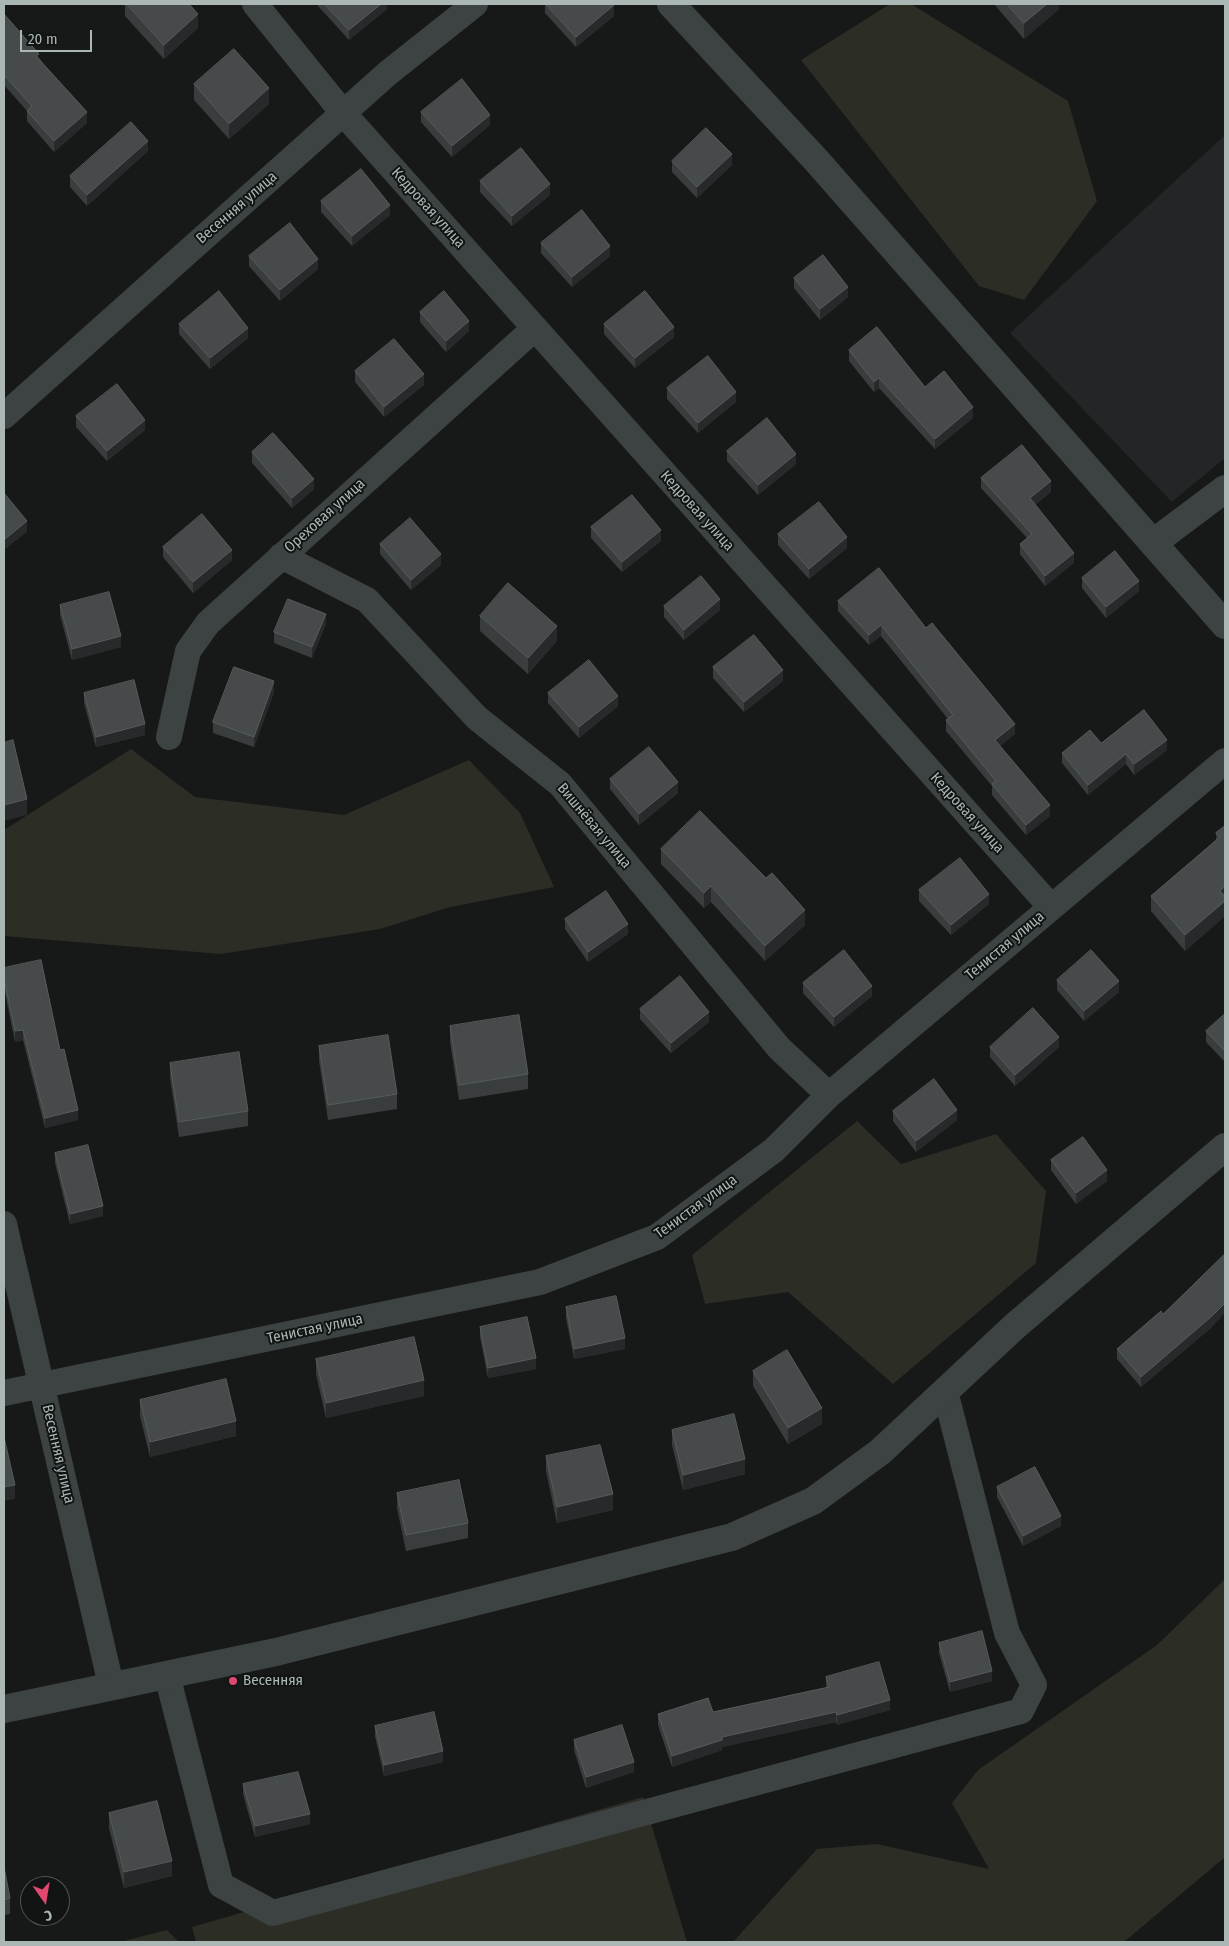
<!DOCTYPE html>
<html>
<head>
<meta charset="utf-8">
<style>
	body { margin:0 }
	#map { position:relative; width:1229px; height:1946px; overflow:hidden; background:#171919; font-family:"Fira Sans Condensed",sans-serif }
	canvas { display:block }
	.frame { position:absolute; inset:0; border:5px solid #aab7b4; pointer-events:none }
	.north { position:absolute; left:20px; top:1876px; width:50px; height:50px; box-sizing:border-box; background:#121414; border:1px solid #4f5554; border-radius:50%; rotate:167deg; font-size:14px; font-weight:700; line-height:20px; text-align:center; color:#aab7b4 }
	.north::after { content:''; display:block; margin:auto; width:18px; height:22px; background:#e04870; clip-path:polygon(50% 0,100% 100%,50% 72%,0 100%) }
	.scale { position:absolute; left:20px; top:30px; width:72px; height:22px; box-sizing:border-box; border:2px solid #aab7b4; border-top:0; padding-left:6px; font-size:15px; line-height:18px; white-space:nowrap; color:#aab7b4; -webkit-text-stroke:4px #121414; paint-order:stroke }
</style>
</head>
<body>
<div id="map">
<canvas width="1229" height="1946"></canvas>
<div class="frame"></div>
<div class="north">С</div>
<div class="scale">20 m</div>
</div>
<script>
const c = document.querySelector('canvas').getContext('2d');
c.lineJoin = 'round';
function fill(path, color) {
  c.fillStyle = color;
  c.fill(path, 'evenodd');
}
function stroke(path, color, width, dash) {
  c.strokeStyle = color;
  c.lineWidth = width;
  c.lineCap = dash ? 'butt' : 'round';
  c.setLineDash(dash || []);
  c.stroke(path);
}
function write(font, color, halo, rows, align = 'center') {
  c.font = font + ' "Fira Sans Condensed",sans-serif';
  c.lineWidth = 4;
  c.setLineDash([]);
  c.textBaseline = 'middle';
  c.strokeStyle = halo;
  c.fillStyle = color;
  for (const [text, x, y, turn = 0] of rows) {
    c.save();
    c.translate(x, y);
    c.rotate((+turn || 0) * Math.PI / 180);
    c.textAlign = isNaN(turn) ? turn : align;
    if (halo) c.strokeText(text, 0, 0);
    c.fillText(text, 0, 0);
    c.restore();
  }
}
const built = new Path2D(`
	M1225,135v323l-53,44 -162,-169z`);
const green = new Path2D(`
	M890,4h21l157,97 29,100 -73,99 -45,-14 -178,-226z
	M131,749l64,48 149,18 125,-55 51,53 34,74 -104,20 -70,22 -159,25 -217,-18v-106z
	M857,1121l44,43 95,-30 50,57 -10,72 -143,121 -105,-92 -83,12 -13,-49z
	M1225,1579v278l-101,85h-391l84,-93 60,-5 112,25 -37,-66 26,-33 179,-125z
	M643,1797l44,145h-491l-4,-15z
	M167,1930l12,12h-59z`);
const minor = new Path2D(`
	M255,4l89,110 707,793
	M4,416l384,-343 87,-69
	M281,556l86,44 110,118 83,66 219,264 50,47
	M169,737l19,-86 20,-28 327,-295
	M4,1224l107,461
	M4,1393l536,-111 117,-45 117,-87 55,-55 396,-334
	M167,1675l54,210 52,28 748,-202 13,-26 -27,-52 -62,-242`);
const tertiary = new Path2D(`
	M671,4l145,156 409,465
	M1153,543l72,-54
	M4,1709l272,-57 456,-115 81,-36 67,-49 135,-126 210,-179`);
const wall = new Path2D(`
	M125,4h64l9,24 -34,31 -39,-43z
	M318,4h69v5l-38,31 -31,-34z
	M545,4h68l1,12 -38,31 -31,-34z
	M994,4h65v5l-35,30z
	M4,14l35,44 48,65 -33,29 -27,-31v-10l-23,-26z
	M194,84l75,20 -40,35 -35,-39z
	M421,112l69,13 -38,32 -31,-35z
	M148,151l-61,55 -17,-19v-11z
	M672,161l60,4 -35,33 -25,-26z
	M480,181l70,14 -38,31 -32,-34z
	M321,201l69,14 -38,31 -31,-34z
	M541,243l69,13 -38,31 -31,-34z
	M249,256l69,13 -38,32 -31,-35z
	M794,278l54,19 -28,23 -26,-32z
	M420,312l49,19 -23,21 -26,-30z
	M179,324l69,14 -38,31 -31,-35z
	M604,324l70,13 -39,31 -31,-34z
	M849,350l124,68 -38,31 -56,-61 -5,4 -25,-31z
	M355,371l69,14 -40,32 -29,-35z
	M667,388l69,14 -38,31 -31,-34z
	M76,416l69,14 -38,31 -31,-34z
	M727,451l69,13 -38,31 -31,-34z
	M252,452l62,37 -22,19 -40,-45z
	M981,478l70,14 -16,13 39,58 -29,23 -25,-32v-10l7,-6 -46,-50z
	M591,527l70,14 -39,31 -31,-34z
	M778,534l69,14 -38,31 -31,-34z
	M380,544l61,21 -30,25 -31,-36z
	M163,547l69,13 -39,33 -30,-36z
	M1082,578l57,13 -33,27 -24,-30z
	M838,601l88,27 89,106 -15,12 50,70 -24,19 -34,-40v-9l-46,-55v-11l2,-1 -67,-83 -12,9 -31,-34z
	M60,605l61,42 -49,13 -12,-45z
	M664,606l56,4 -36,30 -20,-23z
	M480,616l77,25 -29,33 -48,-43z
	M326,624l-14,34 -38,-15v-11z
	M713,667l70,14 -39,31 -31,-34z
	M274,692l-20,55 -41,-14v-11z
	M84,693l61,42 -49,12 -12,-44z
	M548,693l70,13 -39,32 -31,-35z
	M1101,743l66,7 -33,25 -8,-11 -38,31 -26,-32v-10z
	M610,779l68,14 -39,32 -29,-36z
	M1225,826v90l-40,35 -34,-40v-15l65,-56v-7z
	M661,849l144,76 -40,36 -54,-59 -7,6 -43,-44z
	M919,890l70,14 -38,31 -32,-34z
	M565,919l63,15 -40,28 -23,-33z
	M4,968l56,82 18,70 -33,8 -22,-88 -8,2 -11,-54z
	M1057,980l62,12 -35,29 -27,-31z
	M803,983l69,13 -38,31 -31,-34z
	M640,1009l69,13 -38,31 -31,-34z
	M1225,1014v48l-19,-20v-11z
	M450,1026l78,48v15l-69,11 -9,-58z
	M319,1046l78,48v15l-69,11 -9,-59z
	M990,1047h69l-44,39 -25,-29z
	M170,1063l78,48v15l-69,11 -9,-59z
	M893,1111l64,9 -41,32 -23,-31z
	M55,1153l48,63 -33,8 -15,-61z
	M1051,1160l56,21 -31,23 -25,-34z
	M566,1307l59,42 -51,10 -8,-41z
	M1163,1314l49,13 -71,60 -24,-28v-10z
	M480,1327l56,42 -48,9 -8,-41z
	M316,1359l108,37 -98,22 -10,-44z
	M753,1371l69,53 -34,20 -35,-58z
	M140,1400l96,36 -86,21 -10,-41z
	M672,1430l73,44 -62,16 -11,-45z
	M546,1456l67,54 -56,13 -11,-52z
	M997,1487l64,39 -38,20 -26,-49z
	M397,1493l71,30v15l-62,13 -9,-43z
	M939,1643l53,38 -42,11 -11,-39z
	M826,1677l64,33 -53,15 -1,-3 -114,25v3l-50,17 -14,-42v-11l55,-2 113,-24z
	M375,1726l68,36 -59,14 -9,-40z
	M574,1740l60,32 -48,16 -12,-38z
	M243,1784l67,40 -55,13 -12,-43z
	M109,1813l63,63 -48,12 -15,-60z
	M4,1867l6,31v16l-6,1z`);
const shadedWall = new Path2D(`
	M381,4h6v5l-38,31v-10z
	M1047,4h12v5l-35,30v-16z
	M614,5v11l-38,31v-10z
	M198,14v14l-34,31v-14z
	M269,88v16l-40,35v-15z
	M87,112v11l-33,29v-11z
	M490,115v10l-38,32v-11z
	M148,141v10l-61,55v-11z
	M732,154v11l-35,33v-11z
	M550,184v11l-38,31v-10z
	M390,205v10l-38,31v-10z
	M610,246v10l-38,31v-10z
	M318,259v10l-38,32v-11z
	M848,287v10l-28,23v-11z
	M469,321v10l-23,21v-11z
	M674,327v10l-39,31v-10z
	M248,328v10l-38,31v-11z
	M424,374v11l-40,32v-10z
	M879,378v10l-5,4v-10z
	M736,392v10l-38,31v-10z
	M973,407v11l-38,31v-10z
	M145,420v10l-38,31v-10z
	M796,454v10l-38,31v-10z
	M314,479v10l-22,19v-10z
	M1051,481v11l-21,17v-11z
	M27,521v11l-23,18v-10z
	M661,530v11l-39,31v-10z
	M847,537v11l-38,31v-10z
	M232,550v10l-39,33v-11z
	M1074,553v10l-29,23v-10z
	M441,554v11l-30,25v-10z
	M1139,581v10l-33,27v-11z
	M720,599v11l-36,30v-10z
	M326,614v10l-14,34v-11z
	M881,625v11l-12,9v-10z
	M557,626v15l-29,33v-16z
	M121,636v11l-49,13v-11z
	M783,670v11l-39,31v-10z
	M274,681v11l-20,55v-10z
	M618,696v10l-39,32v-11z
	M145,724v11l-49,12v-10z
	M1015,724v10l-20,16v-10z
	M1167,740v10l-33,25v-11z
	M1126,754v10l-38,31v-10z
	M678,782v11l-39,32v-11z
	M27,799v16l-23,6v-16z
	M1050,805v11l-24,19v-10z
	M711,886v16l-7,6v-15z
	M1225,886v30l-40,35v-16l35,-44z
	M989,894v10l-38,31v-10z
	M805,910v15l-40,36v-15z
	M628,924v10l-40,28v-10z
	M1119,981v11l-35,29v-10z
	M872,986v10l-38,31v-10z
	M709,1012v10l-38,31v-10z
	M23,1030v10l-8,2v-11z
	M1059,1037v10l-44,39v-11z
	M78,1110v10l-33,8v-10z
	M957,1110v10l-41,32v-11z
	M1107,1170v11l-31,23v-11z
	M103,1206v10l-33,8v-10z
	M1225,1303v10l-13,14 -71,60v-10z
	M625,1338v11l-51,10v-10z
	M536,1358v11l-48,9v-10z
	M424,1380v16l-98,22v-15z
	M822,1408v16l-34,20v-16z
	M236,1421v15l-86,21v-15z
	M745,1459v15l-62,16v-15z
	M15,1485v14l-11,2v-14z
	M613,1494v16l-56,13v-16z
	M1061,1516v10l-38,20v-10z
	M992,1671v10l-42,11v-10z
	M890,1700v10l-53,15v-10z
	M836,1712v10l-114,25v3l-50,17v-11l50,-19z
	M443,1751v11l-59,14v-11z
	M634,1762v10l-48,16v-11z
	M310,1814v10l-55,13v-11z
	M172,1861v15l-48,12v-16z`);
const building = new Path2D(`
	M127,4h62l9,10 -34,31z
	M325,4h56l-32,26z
	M546,4h67l1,1 -38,32z
	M1007,4h40l-23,19z
	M4,14l35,40 -3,2 51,56 -33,29 -27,-30 5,-5 -28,-31z
	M234,49l35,39 -40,36 -35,-40z
	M462,79l28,36 -38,31 -31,-34z
	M131,122l17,19 -61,54 -17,-19z
	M706,128l26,26 -35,33 -25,-26z
	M521,148l29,36 -38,32 -32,-35z
	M361,169l29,36 -38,31 -31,-35z
	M582,210l28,36 -38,31 -31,-34z
	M290,223l28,36 -38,31 -31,-34z
	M823,255l25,32 -28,22 -26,-31z
	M219,291l29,37 -38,30 -31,-34z
	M444,291l25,30 -23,20 -26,-29z
	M645,291l29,36 -39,31 -31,-34z
	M877,327l48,60 19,-16 29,36 -38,32 -56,-61 -5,4 -25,-32z
	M394,339l30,35 -40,33 -29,-36z
	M708,356l28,36 -38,31 -31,-35z
	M117,384l28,36 -38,31 -31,-35z
	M767,418l29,36 -38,31 -31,-34z
	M273,433l41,46 -22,19 -40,-46z
	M1022,445l29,36 -21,17 44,55 -29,23 -25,-32 12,-10 -51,-56z
	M4,493l23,28 -23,19z
	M632,495l29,35 -39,32 -31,-35z
	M819,502l28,35 -38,32 -31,-35z
	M202,514l30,36 -39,32 -30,-35z
	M410,518l31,36 -30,26 -31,-36z
	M1115,551l24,30 -33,26 -24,-29z
	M879,568l47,60 6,-5 83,101 -20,16 55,65 -24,20 -34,-41 4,-3 -50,-61 7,-5 -72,-90 -12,10 -31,-34z
	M701,576l19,23 -36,31 -20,-24z
	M508,583l49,43 -29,32 -48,-42z
	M109,592l12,44 -49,13 -12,-44z
	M288,599l38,15 -14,33 -38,-15z
	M754,635l29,35 -39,32 -31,-35z
	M589,660l29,36 -39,31 -31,-34z
	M234,667l40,14 -20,56 -41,-15z
	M134,680l11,44 -49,13 -12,-44z
	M1144,710l23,30 -33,24 -8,-10 -38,31 -26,-32 28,-23 11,13z
	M13,740l14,59 -23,6v-62z
	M649,747l29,35 -39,32 -29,-35z
	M700,811l66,67 6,-5 33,37 -40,36 -54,-60 -7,7 -43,-44z
	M1225,826v60l-5,5 5,5v5l-40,34 -34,-39 69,-59 -4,-4z
	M960,858l29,36 -38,31 -32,-35z
	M606,891l22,33 -40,28 -23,-33z
	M844,950l28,36 -38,31 -31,-34z
	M1091,950l28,31 -35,30 -27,-31z
	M41,960l19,90 4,-1 14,61 -33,8 -22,-88 -8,1 -11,-53v-10z
	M680,976l29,36 -38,31 -31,-34z
	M1033,1008l26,29 -44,38 -25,-28z
	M1225,1014v37l-19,-20z
	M519,1015l9,59 -69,11 -9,-59z
	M388,1035l9,59 -69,11 -9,-59z
	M239,1052l9,59 -69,11 -9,-59z
	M934,1079l23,31 -41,31 -23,-30z
	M1083,1137l24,33 -31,23 -25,-33z
	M88,1145l15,61 -33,8 -15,-61z
	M1225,1254v49l-13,13 -71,61 -24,-28 44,-38 2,3z
	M616,1296l9,42 -51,11 -8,-42z
	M527,1317l9,41 -48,10 -8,-41z
	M414,1337l10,43 -98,23 -10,-44z
	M787,1350l35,58 -34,20 -35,-57z
	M226,1379l10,42 -86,21 -10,-42z
	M734,1414l11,45 -62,16 -11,-45z
	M4,1437l11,48 -11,2z
	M600,1445l13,49 -56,13 -11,-51z
	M1035,1467l26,49 -38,20 -26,-49z
	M459,1480l9,43 -62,12 -9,-42z
	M982,1631l10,40 -42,11 -11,-39z
	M879,1662l11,38 -53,15 -1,-3 -114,25v3l-50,16 -14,-42 50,-16 5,14 116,-25 -3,-10z
	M434,1712l9,39 -59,14 -9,-39z
	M622,1725l12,37 -48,15 -12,-37z
	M298,1772l12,42 -55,12 -12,-42z
	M157,1801l15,60 -48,11 -15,-59z
	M4,1867l6,31 -6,2z`);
const markers = [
	[233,1681,5,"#e04870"]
];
const streetNames = [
	["Весенняя улица",237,208,-41],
	["Кедровая улица",428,208,48],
	["Кедровая улица",697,511,48],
	["Ореховая улица",325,516,-42],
	["Кедровая улица",967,813,48],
	["Вишнёвая улица",594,826,50],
	["Тенистая улица",1005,946,-40],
	["Тенистая улица",696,1207,-36],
	["Тенистая улица",315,1329,-12],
	["Весенняя улица",58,1454,77]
];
const poiNames = [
	["Весенняя",243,1681]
];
fill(built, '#232526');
fill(green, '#2c2d25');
stroke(minor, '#3d4242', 26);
stroke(tertiary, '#3d4242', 28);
fill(wall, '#3a3d3e');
fill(shadedWall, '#27292a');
fill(building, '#464a4b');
stroke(building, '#565b5b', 1);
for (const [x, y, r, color] of markers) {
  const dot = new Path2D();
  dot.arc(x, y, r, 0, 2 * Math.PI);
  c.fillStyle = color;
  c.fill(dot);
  stroke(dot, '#121414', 2);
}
write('15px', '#aab7b4', '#121414', streetNames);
write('15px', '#aab7b4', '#121414', poiNames, 'left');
</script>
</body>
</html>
